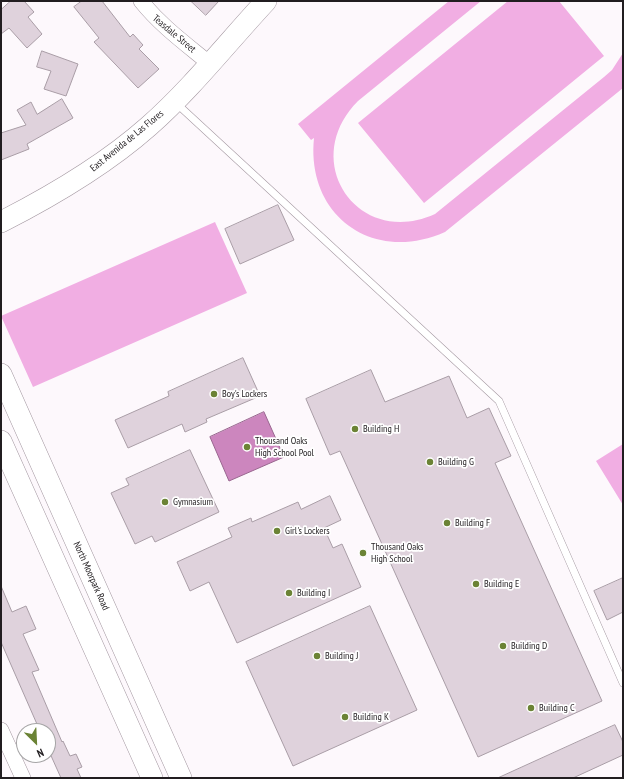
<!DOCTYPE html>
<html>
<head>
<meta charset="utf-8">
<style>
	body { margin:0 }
	#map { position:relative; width:624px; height:779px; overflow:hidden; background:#fdf8fc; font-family:"PT Sans Narrow",sans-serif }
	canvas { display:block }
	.frame { position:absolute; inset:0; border:2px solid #211d20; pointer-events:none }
	.north { position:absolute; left:16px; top:723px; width:40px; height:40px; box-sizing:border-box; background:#fff; border:1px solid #a6a5a6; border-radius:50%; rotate:156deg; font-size:11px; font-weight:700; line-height:16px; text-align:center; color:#211d20 }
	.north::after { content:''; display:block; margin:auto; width:14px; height:18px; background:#6b8335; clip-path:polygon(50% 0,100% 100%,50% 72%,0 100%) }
</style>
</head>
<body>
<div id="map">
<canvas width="624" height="779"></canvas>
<div class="frame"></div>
<div class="north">N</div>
</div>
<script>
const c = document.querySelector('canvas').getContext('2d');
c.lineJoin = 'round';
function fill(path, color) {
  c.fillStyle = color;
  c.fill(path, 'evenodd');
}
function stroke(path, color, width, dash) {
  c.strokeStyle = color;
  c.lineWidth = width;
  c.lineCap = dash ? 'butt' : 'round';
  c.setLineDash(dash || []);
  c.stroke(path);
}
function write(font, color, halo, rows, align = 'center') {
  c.font = font + ' "PT Sans Narrow",sans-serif';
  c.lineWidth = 3.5;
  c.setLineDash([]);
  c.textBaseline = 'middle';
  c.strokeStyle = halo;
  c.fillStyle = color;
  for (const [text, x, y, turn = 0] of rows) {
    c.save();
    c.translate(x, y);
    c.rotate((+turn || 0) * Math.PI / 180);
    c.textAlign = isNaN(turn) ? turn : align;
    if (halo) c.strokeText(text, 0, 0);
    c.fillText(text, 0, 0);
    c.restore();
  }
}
const green = new Path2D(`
	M449,1h32l-123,100c-60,60 0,148 77,113l169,-137 8,-7 11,-17v35l-178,144c-72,32 -139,-16 -131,-94l-3,2 -13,-16z
	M508,1h51l45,55 -180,147 -66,-80z
	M215,222l32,71 -214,94 -32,-71z
	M623,444v61l-27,-44z`);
const water = new Path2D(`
	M264,412l20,45 -55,24 -19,-44z`);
const building = new Path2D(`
	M11,1h13l10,11 -6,5 14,17 -15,14 -18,-20 -8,6v-24z
	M82,1h20l28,36 3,-3 10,11 -4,4 20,20 -21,19 -44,-46 5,-4 -25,-31z
	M191,1h28l-13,14z
	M42,51l36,13 -12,32 -22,-7 7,-18 -14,-4z
	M62,99l11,19 -46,26 2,5 -28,11v-27l25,-8 -9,-15 14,-8 6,12z
	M278,205l16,35 -54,24 -15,-35z
	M243,358l17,38 -54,23 1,3 -22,10 -3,-8 -54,24 -13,-28 54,-24 -1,-4z
	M371,370l14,32 64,-26 18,42 22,-10 22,48 -16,7 107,238 -124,56 -138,-306 -10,4 -24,-56z
	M190,450l29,62 -64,30 -3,-6 -17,8 -24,-51 18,-8 -3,-6z
	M330,496l11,24 -17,8 9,20 9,-4 19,43 -124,56 -28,-61 -19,9 -13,-29 55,-25 -4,-9 23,-10 1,4 46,-20 3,7z
	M623,578v34l-16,8 -13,-29z
	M1,586l11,26 14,-6 10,23 -13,5 16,36 -7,2 30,70 1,-1 7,15 6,-2 6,13 -5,2 4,9h-20l-13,-29v-18h-8l-39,-89z
	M370,606l47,104 -124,56 -47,-104z
	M615,725l8,17v13l-50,23h-75z`);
const lane = new Path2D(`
	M176,103l323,298 124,282`);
const street = new Path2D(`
	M141,1c20,25 45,43 69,63
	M1,730l22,48`);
const secondary = new Path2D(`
	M1,222c53,-27 104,-57 148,-96 43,-38 78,-83 117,-125
	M1,374l180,404
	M1,441l151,337`);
const markers = [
	[214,394,4,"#6b8335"],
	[355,429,4,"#6b8335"],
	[247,447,4,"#6b8335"],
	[430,462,4,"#6b8335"],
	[165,502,4,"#6b8335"],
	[447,523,4,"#6b8335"],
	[277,531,4,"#6b8335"],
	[363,553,4,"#6b8335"],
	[476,584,4,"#6b8335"],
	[289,593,4,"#6b8335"],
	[503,646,4,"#6b8335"],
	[317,656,4,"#6b8335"],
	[531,708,4,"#6b8335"],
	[345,717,4,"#6b8335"]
];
const streetNames = [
	["Teasdale Street",174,34,40],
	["East Avenida de Las Flores",127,141,-39],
	["North Moorpark Road",91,576,66]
];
const poiNames = [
	["Boy's Lockers",222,394],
	["Building H",363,429],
	["Thousand Oaks",255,441],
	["High School Pool",255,453],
	["Building G",438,462],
	["Gymnasium",173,502],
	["Building F",455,523],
	["Girl's Lockers",285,531],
	["Thousand Oaks",371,547],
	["High School",371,559],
	["Building E",484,584],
	["Building I",297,593],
	["Building D",511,646],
	["Building J",325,656],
	["Building C",539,708],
	["Building K",353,717]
];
fill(green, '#f1aee3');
fill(water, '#cc86be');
stroke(water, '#99668f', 1);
fill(building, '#dfd2dc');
stroke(building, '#a99da6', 1);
stroke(lane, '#a498a1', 8);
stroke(street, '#a498a1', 16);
stroke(secondary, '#a498a1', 22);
stroke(lane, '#fff', 7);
stroke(street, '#fff', 15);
stroke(secondary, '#fff', 21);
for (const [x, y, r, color] of markers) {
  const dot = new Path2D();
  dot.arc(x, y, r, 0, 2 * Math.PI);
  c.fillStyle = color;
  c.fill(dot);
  stroke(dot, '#fff', 1.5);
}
write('10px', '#211d20', '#fff', streetNames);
write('10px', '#211d20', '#fff', poiNames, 'left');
</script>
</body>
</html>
